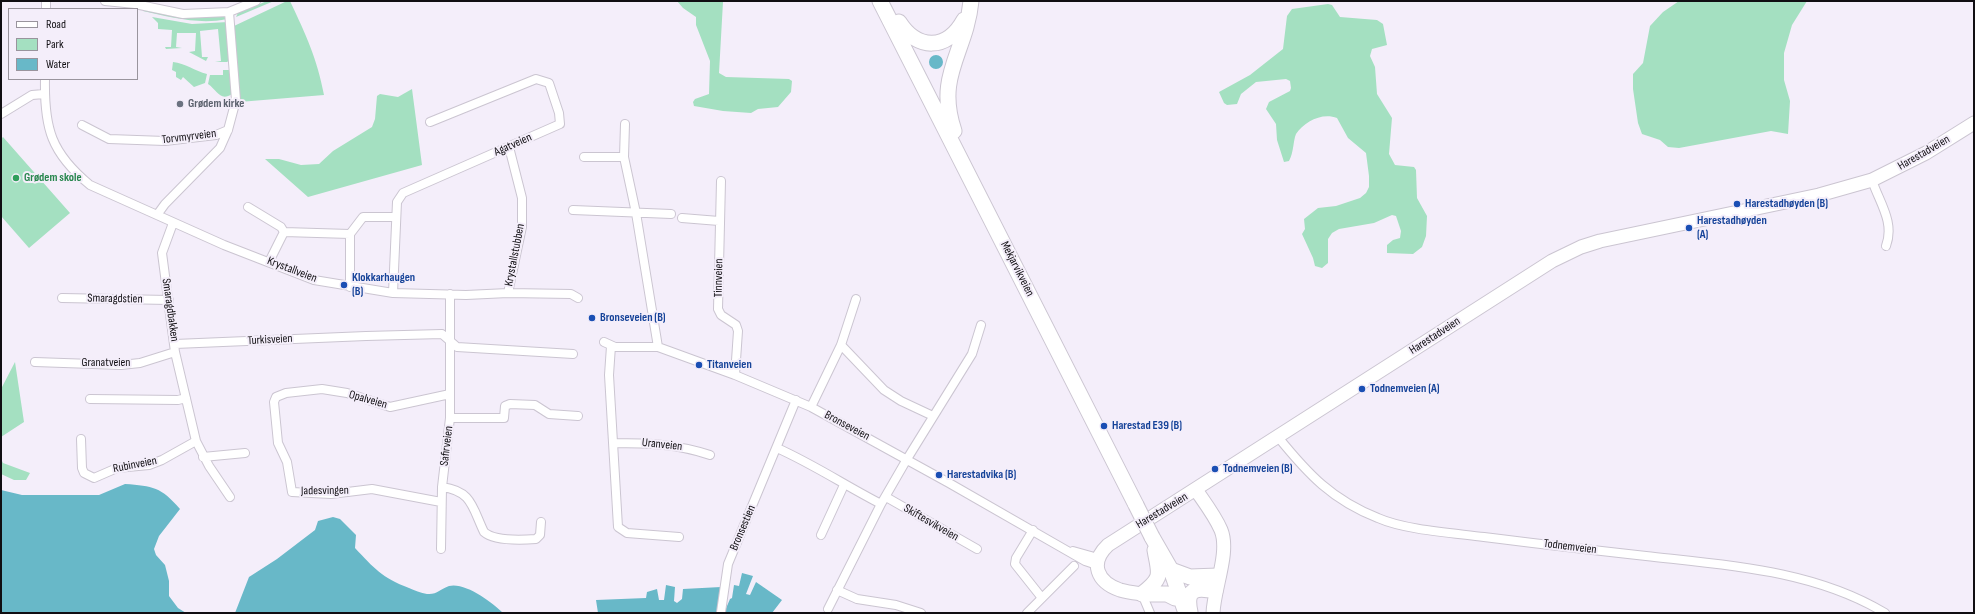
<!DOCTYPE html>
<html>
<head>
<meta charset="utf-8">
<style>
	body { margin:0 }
	#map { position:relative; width:1975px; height:614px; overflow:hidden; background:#f4eefa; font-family:"Sofia Sans Condensed",sans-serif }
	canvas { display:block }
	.frame { position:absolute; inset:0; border:2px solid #100e12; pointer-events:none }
	.legend { position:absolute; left:8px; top:8px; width:130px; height:72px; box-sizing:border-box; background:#f4eefa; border:1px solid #99949d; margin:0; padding:5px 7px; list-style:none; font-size:12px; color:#100e12 }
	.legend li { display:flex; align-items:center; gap:8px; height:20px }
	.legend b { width:20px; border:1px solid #99949d }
</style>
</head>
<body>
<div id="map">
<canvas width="1975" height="614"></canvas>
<div class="frame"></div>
<ul class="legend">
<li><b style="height:5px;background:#fff"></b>Road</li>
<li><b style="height:11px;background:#a4e0c1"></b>Park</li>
<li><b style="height:11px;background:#68b8c8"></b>Water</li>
</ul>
</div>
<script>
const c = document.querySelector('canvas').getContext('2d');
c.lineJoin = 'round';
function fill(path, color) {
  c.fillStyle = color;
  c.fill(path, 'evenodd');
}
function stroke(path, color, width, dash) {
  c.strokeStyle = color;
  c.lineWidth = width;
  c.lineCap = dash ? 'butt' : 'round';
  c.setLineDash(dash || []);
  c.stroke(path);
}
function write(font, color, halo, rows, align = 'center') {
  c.font = font + ' "Sofia Sans Condensed",sans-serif';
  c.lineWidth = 4;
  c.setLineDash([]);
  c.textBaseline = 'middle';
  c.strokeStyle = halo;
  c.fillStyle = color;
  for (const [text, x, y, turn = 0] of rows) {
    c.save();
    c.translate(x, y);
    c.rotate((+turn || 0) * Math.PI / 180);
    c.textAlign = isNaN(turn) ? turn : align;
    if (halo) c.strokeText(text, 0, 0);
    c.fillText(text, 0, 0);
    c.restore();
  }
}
const green = new Path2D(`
	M267,1h7l-38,16 2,-4z
	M287,1h3c16,34 27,57 34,94l-85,7 -5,-76z
	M677,1l46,1 -4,71 7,4 63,2 3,2 -1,11 -13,15 -20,2 -7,4 -28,-2 -29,-5 -1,-4 2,-3 14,-5 1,-33 -14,-36v-8l-13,-9z
	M1679,1h128l-15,24 -8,28v27l6,21 -2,33 -17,-3 -92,17 -11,-1 -8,-7 -18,-6 -4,-11 -5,-34v-15l10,-11 7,-37 13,-14z
	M1328,4l4,1 8,12 37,3 6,4 4,21 -15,4 -2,7 5,11 2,27 15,24 -3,36 6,11 19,2 2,3 1,28 10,18 -1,20 -4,11 -9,7 -26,-1v-8l6,-5 7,-2 1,-7 -5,-15 -4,-1 -18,8 -35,6 -7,4 -4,6v24l-6,5 -7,-2 -2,-8 -11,-24 3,-5 -1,-10 14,-11 18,-2 24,-8 6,-5 3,-6v-11l-3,-23 -18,-15 -11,-20c-15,-6 -33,4 -41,16 -3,7 -2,18 -7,27l-5,1 -7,-22 -1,-16 -10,-15 3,-7 21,-11 1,-3 -1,-7 -4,-2 -30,3 -15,12 -4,10 -10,1 -3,-2 -5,-11 31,-17 33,-26 4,-33 5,-7z
	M146,9c27,5 50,10 77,7l4,3c-28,6 -57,-2 -84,-8z
	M152,17l40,7 36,-2 2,38 -3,2h-12l6,-1 -3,-32 -18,2 2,26h6l-2,4 -17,-9 6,-1 1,-18h-19l-1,14 6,1 -16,1 -1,-2h6l1,-17 -14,-1v-6z
	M173,62c12,1 22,9 34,12l-2,9 -11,4 -11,-10 -2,3 -5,-3v-5l-4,-2z
	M223,70h7l2,24c-12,8 -15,-4 -24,-10l2,-9h13z
	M412,89l10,76 -114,32 -43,-38h14l22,6 18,-1 14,-13 39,-24 3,-8 2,-23 3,-2 18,3z
	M3,137l67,76 -41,35 -28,-32v-77z
	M15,362l9,60 -23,15v-48z
	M1,459l2,4 27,10 -4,7h-12l-13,-6z`);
const water = new Path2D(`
	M929 62a7 7 0 1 1 14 0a7 7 0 1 1-14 0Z
	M125,484c28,2 36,3 55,25l-21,27 -5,13 2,6 9,10 4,16v15l9,12 8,5h-185v-123l21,5h77z
	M333,517l7,2 16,16 -1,13c19,20 27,30 54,40 5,2 12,5 18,6 10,1 13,-5 22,-8 16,-4 43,16 54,27h-268l14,-36 28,-18 38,-29 3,-9z
	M742,573l11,3 -7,18 4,1 6,-13 26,18 -10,13h-174l-2,-13 50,-2 1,-6 10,-3 2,11h5l2,-15 9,2 -1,14 3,2 5,-4 1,-10 38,-2 -4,23 7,3 6,-14 2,-1 2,-13 5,1z`);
const street = new Path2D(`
	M105,1l30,3 48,10 46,-2 27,-11
	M46,9v-8
	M45,79c-1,49 6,74 45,106l134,60 90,35 79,13 73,2 42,-2 63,1 7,4
	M1,114l31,-19 12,-1
	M625,124l-1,33 12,56 22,134
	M82,125l27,14 56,2 51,-6 12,-5
	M584,157h40
	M1872,180c7,22 23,42 14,66
	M721,181l-3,128 3,6 15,10 2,6 -3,44
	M248,207l33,20 3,5 -15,30
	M573,210l98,4
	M157,215l8,-11 55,-56 8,-18 8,-30 -7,-88
	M682,218l37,3
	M173,223l-11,30 13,99 21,89 13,25 21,31
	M284,232l66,2v53
	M350,234l13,-17h33
	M393,293l4,-91 6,-9 157,-69 -1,-11 -10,-30 -13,-4 -106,43
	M508,293l14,-66v-29l-13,-51
	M62,298l107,2
	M604,342l11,5h43l77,28 76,32 138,76 136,78 12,4
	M175,344l191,-8 76,-2 15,13 116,7
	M841,345l43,45 17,11 32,15
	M611,346l-2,29 9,152 9,6 52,4
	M35,362l86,3 19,-2 35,-11
	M90,399l88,1 8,-2
	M811,407l30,-62 15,-46
	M450,418h54l1,-12 5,-2 25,1 14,9 29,2
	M1278,437c30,37 54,63 100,81 27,12 75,15 106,19 54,7 108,13 162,19 81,9 168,14 239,57
	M81,439l1,29 2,5 10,5 23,-10 32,-3 13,-5 34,-19
	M613,443c35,0 64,1 97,12
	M777,448c36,16 69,38 104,56
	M203,457l42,-4
	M442,487c30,4 30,20 42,45 10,9 38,8 52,7l4,-4 1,-13
	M886,497l91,52
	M441,502l-69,-13 -41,5 -39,-2 -5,-30 -9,-19 -4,-41 2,-5 10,-4 36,-4 25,4 43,14 60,-13
	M1033,530l-17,28 -1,6 27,34
	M821,535l23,-50
	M441,549l1,-62 8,-69v-124
	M1073,551l25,7
	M837,590l20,9 39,6 25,8
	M1142,594l8,19
	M828,609l53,-105 26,-45 65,-105 9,-29
	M721,612l7,-48 68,-164
	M1027,613l47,-47`);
const primary = new Path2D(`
	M1196,490c9,13 19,26 25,40 9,22 -7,58 -8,83
	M1142,594c-7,-1 -15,-2 -22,-4 -23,-8 -31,-27 -12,-45l444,-284 29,-14 19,-6 219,-46 53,-15 54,-27 48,-30`);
const highway = new Path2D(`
	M880,1l256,504
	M899,22c18,28 48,29 65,-2
	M954,131c-19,-56 12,-78 17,-130
	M1152,537l19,33 15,43
	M1171,570l19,7 28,-1
	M1142,594c22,-17 17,-20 13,-44
	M1142,594h25l8,4
	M1190,612c-5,-23 5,-25 25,-21`);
const highwayBridge = new Path2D(`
	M1136,505l16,32`);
const markers = [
	[180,104,4,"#6b7280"],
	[16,178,4,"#2e9e5b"],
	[1737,204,4,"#1a4fb4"],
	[1689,228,4,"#1a4fb4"],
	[344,285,4,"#1a4fb4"],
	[592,318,4,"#1a4fb4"],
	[699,365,4,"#1a4fb4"],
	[1362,389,4,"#1a4fb4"],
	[1104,426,4,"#1a4fb4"],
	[1215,469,4,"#1a4fb4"],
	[939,475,4,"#1a4fb4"]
];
const worshipNames = [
	["Grødem kirke",188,104]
];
const streetNames = [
	["Torvmyrveien",189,137,-7],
	["Agatveien",513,145,-24],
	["Harestadveien",1924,153,-30],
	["Krystallstubben",515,255,-79],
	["Mekjarvikveien",1017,269,63],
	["Krystallveien",292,270,21],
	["Tinnveien",719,278,-89],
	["Smaragdstien",115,299,1],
	["Smaragdbakken",170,310,82],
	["Harestadveien",1435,336,-33],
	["Turkisveien",270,340,-3],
	["Granatveien",106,363],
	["Opalveien",368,400,16],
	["Bronseveien",847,426,28],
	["Uranveien",662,445,6],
	["Safirveien",447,446,-83],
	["Rubinveien",135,465,-11],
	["Jadesvingen",325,491,-1],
	["Harestadveien",1162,511,-31],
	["Skiftesvikveien",931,523,30],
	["Bronsestien",743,528,-67],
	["Todnemveien",1570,547,7]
];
const leisureNames = [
	["Grødem skole",24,178]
];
const transitNames = [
	["Harestadhøyden (B)",1745,204],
	["Harestadhøyden",1697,221],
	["(A)",1697,235],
	["Klokkarhaugen",352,278],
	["(B)",352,292],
	["Bronseveien (B)",600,318],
	["Titanveien",707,365],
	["Todnemveien (A)",1370,389],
	["Harestad E39 (B)",1112,426],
	["Todnemveien (B)",1223,469],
	["Harestadvika (B)",947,475]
];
fill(green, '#a4e0c1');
fill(water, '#68b8c8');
stroke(street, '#cbc5d1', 10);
stroke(primary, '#cbc5d1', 15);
stroke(highway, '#cbc5d1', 17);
stroke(street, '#fff', 8);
stroke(primary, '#fff', 13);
stroke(highway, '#fff', 15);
stroke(highwayBridge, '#cbc5d1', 17, []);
stroke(highwayBridge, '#fff', 15);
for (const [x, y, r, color] of markers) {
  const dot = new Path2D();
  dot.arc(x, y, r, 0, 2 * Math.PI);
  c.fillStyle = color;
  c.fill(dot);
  stroke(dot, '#f4eefa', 1.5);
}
write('bold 12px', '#5b616d', '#f4eefa', worshipNames, 'left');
write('12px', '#100e12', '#f4eefa', streetNames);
write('bold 12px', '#27864d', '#f4eefa', leisureNames, 'left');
write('bold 12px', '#164399', '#f4eefa', transitNames, 'left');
</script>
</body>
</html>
